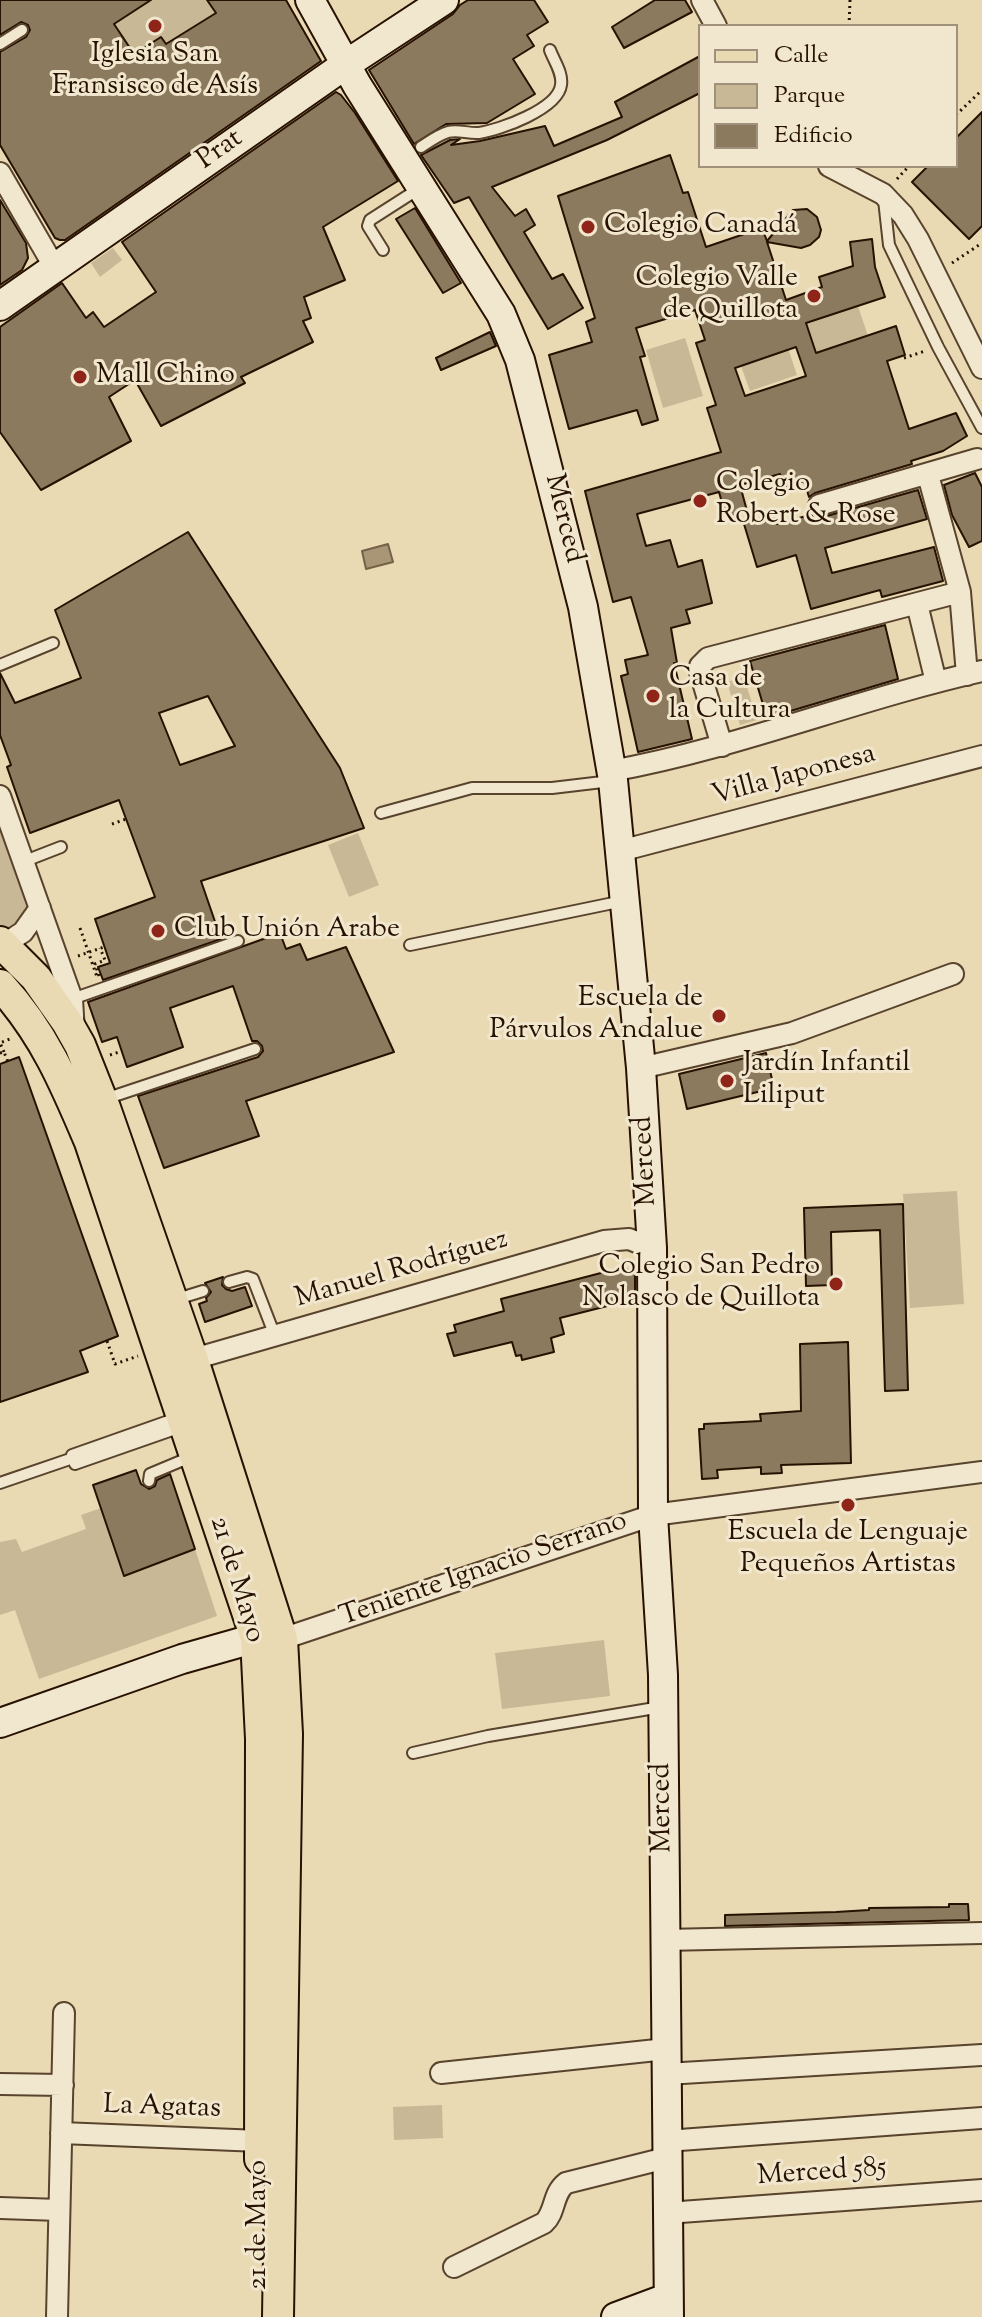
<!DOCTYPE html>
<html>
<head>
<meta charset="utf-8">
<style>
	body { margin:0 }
	#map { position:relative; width:982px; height:2317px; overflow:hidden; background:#eadab4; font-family:"Sorts Mill Goudy",serif }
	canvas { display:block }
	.legend { position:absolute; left:698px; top:24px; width:260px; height:144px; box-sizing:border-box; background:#f1e7ce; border:2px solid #a0917c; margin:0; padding:10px 14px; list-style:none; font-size:24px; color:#271100 }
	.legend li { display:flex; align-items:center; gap:16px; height:40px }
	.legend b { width:40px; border:2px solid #a0917c }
</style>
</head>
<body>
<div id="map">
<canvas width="982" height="2317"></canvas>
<ul class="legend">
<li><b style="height:10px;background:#eadab4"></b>Calle</li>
<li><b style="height:22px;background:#c9b895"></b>Parque</li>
<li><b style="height:22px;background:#8c7a5e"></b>Edificio</li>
</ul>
</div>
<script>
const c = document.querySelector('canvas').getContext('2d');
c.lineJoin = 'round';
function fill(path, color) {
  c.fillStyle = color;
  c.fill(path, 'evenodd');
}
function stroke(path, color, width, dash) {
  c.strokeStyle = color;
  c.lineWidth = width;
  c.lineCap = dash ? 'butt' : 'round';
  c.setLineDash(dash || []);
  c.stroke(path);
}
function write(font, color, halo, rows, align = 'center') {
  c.font = font + ' "Sorts Mill Goudy",serif';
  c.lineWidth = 6;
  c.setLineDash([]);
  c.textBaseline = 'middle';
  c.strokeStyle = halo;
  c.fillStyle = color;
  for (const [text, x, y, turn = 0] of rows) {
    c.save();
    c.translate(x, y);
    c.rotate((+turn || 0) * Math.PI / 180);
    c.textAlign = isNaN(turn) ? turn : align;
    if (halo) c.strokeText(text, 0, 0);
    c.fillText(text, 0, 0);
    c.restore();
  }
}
const green = new Path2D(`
	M97,0h15l12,18 20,-13 -2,-5h65l9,13 -50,31 -5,-7 -27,17z
	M113,248l9,12 -22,17 -9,-14z
	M858,306l10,30 -52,17 -10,-30z
	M685,338l18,58 -40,12 -17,-58z
	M785,339l12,36 -47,16 -13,-36z
	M744,677l13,43 -17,5 -13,-43z
	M0,823l26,70 2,16 -12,20 -11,2 -5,-3z
	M358,833l21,52 -30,12 -21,-52z
	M957,1191l7,113 -54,4 -7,-114z
	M101,1508l23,68 71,-27 22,67 -178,63 -24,-69 -15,5v-73l16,-3 6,13 64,-23 -5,-14z
	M604,1640l6,56 -108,13 -7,-56z
	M442,2105l1,33 -49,2 -1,-33z`);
const water = new Path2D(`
	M388,544l5,18 -27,7 -4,-18z`);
const building = new Path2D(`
	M0,0h151l-37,24 20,30 27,-17 5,7 50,-31 -9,-13h79l35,61 -256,179h-5l-5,-2 -55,-93v-93l26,-15 4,-7 -2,-5 -7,-3 -21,13z
	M468,0h66l14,22 -21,13 7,11 -21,13 22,35 -48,29 -41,1 -32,20 -45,-74 84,-56 7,-9z
	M655,0h30l7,12 -68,36 -12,-21z
	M700,56v37l-93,47 -115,47 23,29 11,-7 9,16 -11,7 28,47 11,-5 20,34 -35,21 -79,-132 -15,6 -33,-48 29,-15 10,-1 -9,6 29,-4 65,-15 9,20 68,-29 -7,-15z
	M336,92l5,3 14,18 43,68 -75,46 22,53 -41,17 7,21 -8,3 10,21 -72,35 4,6 -84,43 -26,-46 -26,17 22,44 -90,49 -41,-58v-105l62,-44 24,35 7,-6 11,15 52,-35 -34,-50z
	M982,112v114l-13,13 -57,-57 16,-16h28v-28z
	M670,155l13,38 5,-1 18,55 56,-19 5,13 26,-31 14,-1 10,8 4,13 -2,7 -9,8 -9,3 -34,-6 19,58 36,-13 -3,-10 34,-11 -3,-24 22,-3 3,28 10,30 -79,26 10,30 80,-27 9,29 -18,6 22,68 47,-16 11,23 -24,15 -32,10 1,3 -97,29 -6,4 -5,-16 -20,6 -4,-13 -40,11 7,26 -21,6 -7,-25 -82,22 9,32 24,-6 8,27 24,-7 10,43 -26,7 4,13 -19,5 6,35h-3l18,76 -54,13 -17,-76 7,-2 -3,-14 23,-5 -17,-58 -18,5 -28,-111 136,-39 -14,-44 9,-3 -20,-62 9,-3 -10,-30 -59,18 9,28 -5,1 18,63 -16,5 -5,-15 -68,19 -20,-74 43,-13 -6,-20 9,-4 -37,-122zM796,347l10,29 -61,20 -10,-28z
	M0,200l26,43 2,15 -6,12 -22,15z
	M415,208l46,75 -18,10 -47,-74z
	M490,332l6,14 -55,24 -5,-12z
	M975,473l7,14v54l-13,6 -17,-32 -8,-30z
	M918,490l9,29 -102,29 7,25 102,-26 9,34 -61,16 -2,-7 -69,19 -15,-54 -39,12 -13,-43 30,-10 3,10 33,-9 13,2z
	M188,532l152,236 24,60 -163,53 20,58 -118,41 -5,-13 12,-4 -15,-44 60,-22 -36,-97 -89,33 -23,-66 4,-2 -11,-30v-62l15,30 66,-25 -26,-68zM208,696l27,50 -55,19 -21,-52z
	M885,625l13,54 -131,39 -17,-57z
	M280,933l6,16 14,-5 7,16 39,-13 48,105 -148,49 13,35 -95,32 -26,-72 120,-39 5,-6 -1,-5 -5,-5h-5l-19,-55 -63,22 13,39 -56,20 -10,-30 -15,5 -14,-40z
	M766,1053l8,35 -87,21 -8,-35z
	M19,1057l99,279 -38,15 8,21 -88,30v-338z
	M903,1204l5,186 -23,1 -5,-161 -49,2 1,53 -26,1 -2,-78z
	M624,1267l11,8v24l-75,19 4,16 -13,4 3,14 -32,8 -1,-5 -5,1 -4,-14 -58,14 -7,-22 9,-2 -2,-7 50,-14 -3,-12z
	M223,1277l-1,8 4,4 6,2 13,-4 7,19 -47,16 -6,-18 8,-3 -1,-3 5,-6 -6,-9z
	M848,1342l3,121 -70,2 1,8 -21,1v-7l-44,3 1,8 -16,1 -3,-50h5v-5l57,-3 -1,-7 41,-3 -1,-67z
	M136,1470l5,14 8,5 6,-3 2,-6 13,-6 25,75 -71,27 -31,-91z
	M949,1904h19l1,16 -244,6v-11l111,-3 33,-2v-2l80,-1z`);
const path = new Path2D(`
	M849,26l1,-26
	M956,115l26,-25
	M897,179l12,-13
	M952,263l30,-20
	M904,358l21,-7
	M112,824l14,-5
	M80,928l17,49
	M78,956l26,-9
	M99,976l-4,-12 10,-4 -5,-12
	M4,1052l-4,-9 10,-4
	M0,1053l4,-1 4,10
	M110,1055l12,-4
	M107,1341l8,23 23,-8`);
const lane = new Path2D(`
	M0,44l22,-14
	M421,147c8,-5 17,-12 27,-15 10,-3 20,2 31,1 21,-3 79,-24 82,-48 2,-12 -7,-24 -11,-35
	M884,200l5,45 49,102 44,81
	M383,250l-15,-24 2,-6 50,-32
	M0,665l53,-22
	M381,813l91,-25h80l59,-7
	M25,861l36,-14
	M410,945l213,-44
	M72,999l166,-58
	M105,1099l150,-50
	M229,1282l18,-5 6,2 22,57
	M174,1300l29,-9
	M177,1418l-105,37 3,9 109,-38
	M149,1481l1,-7 43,-18
	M0,1483l73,-25
	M413,1753l75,-17 173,-29`);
const street = new Path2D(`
	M702,0l14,26
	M829,166l54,28 20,21 15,24 64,129
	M0,173l55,95
	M928,475l32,117 7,83
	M819,505l158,-46
	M917,604l19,78
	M722,746l-22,-74v-6l8,-8 252,-66
	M611,771c127,-23 246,-72 371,-100
	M0,796l72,203 2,33
	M620,851l362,-95
	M3,945l20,-13 17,-24
	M641,1068l151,-35 161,-59
	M183,1362l421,-121 25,-2 23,9
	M282,1639l371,-124 329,-43
	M665,1940l317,-7
	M441,2073l225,-24
	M666,2074l316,-19
	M0,2084l63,1
	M61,2133l199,8
	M666,2141l316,-23
	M0,2208l59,2
	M667,2213l315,-23
	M454,2267l90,-44c12,-11 8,-29 22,-40l100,-25
	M57,2317l7,-304`);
const secondary = new Path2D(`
	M310,0l47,85 144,229 19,46 63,247 30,173 28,288 11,180 1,267 10,160 6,642
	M0,306l345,-241 99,-65
	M0,1723l182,-64 74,-21 21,1
	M616,2317l51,-19`);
const primary = new Path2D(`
	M0,942l36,36 31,44 13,23 25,63 88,252 89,279 5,95 -9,583
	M0,985c44,48 65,98 90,157l166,496 5,101 -1,420`);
const markers = [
	[155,26,8,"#8f2418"],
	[588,227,8,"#8f2418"],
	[814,296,8,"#8f2418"],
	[80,377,8,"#8f2418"],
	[700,501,8,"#8f2418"],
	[653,696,8,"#8f2418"],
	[158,931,8,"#8f2418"],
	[719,1016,8,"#8f2418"],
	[727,1081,8,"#8f2418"],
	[836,1284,8,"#8f2418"],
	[848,1505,8,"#8f2418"]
];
const poiNames = [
	["Iglesia San",155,56,"center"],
	["Fransisco de Asís",155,88,"center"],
	["Colegio Canadá",604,227],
	["Colegio Valle",798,280,"right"],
	["de Quillota",798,312,"right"],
	["Mall Chino",96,377],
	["Colegio",716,485],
	["Robert & Rose",716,517],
	["Casa de",669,680],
	["la Cultura",669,712],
	["Club Unión Arabe",174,931],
	["Escuela de",703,1000,"right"],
	["Párvulos Andalue",703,1032,"right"],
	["Jardín Infantil",743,1065],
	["Liliput",743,1097],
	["Colegio San Pedro",820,1268,"right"],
	["Nolasco de Quillota",820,1300,"right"],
	["Escuela de Lenguaje",848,1534,"center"],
	["Pequeños Artistas",848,1566,"center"]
];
const streetNames = [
	["Prat",221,151,-35],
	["Merced",562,519,76],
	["Villa Japonesa",794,777,-15],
	["Merced",647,1161,-93],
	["Manuel Rodríguez",402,1271,-16],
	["Teniente Ignacio Serrano",484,1571,-19],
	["21 de Mayo",235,1580,73],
	["Merced",664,1808,-91],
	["La Agatas",162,2109,2],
	["Merced 585",822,2174,-4],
	["21 de Mayo",260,2225,-90]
];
fill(green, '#c9b895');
fill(water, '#a89677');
stroke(water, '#746147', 2);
fill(building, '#8c7a5e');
stroke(building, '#271100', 2);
stroke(lane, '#58432d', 14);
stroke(street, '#58432d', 24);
stroke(secondary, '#271100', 32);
stroke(primary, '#271100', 34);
stroke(path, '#271100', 3, [2, 4]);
stroke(lane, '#f1e7ce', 10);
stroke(street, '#f1e7ce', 20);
stroke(secondary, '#f1e7ce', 28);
stroke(primary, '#eadab4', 30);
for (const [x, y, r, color] of markers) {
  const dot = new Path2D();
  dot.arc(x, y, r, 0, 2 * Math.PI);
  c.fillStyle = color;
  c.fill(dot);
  stroke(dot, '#f1e7ce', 3);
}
write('28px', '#271100', '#f1e7ce', poiNames, 'left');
write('28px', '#271100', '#f1e7ce', streetNames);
</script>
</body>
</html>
